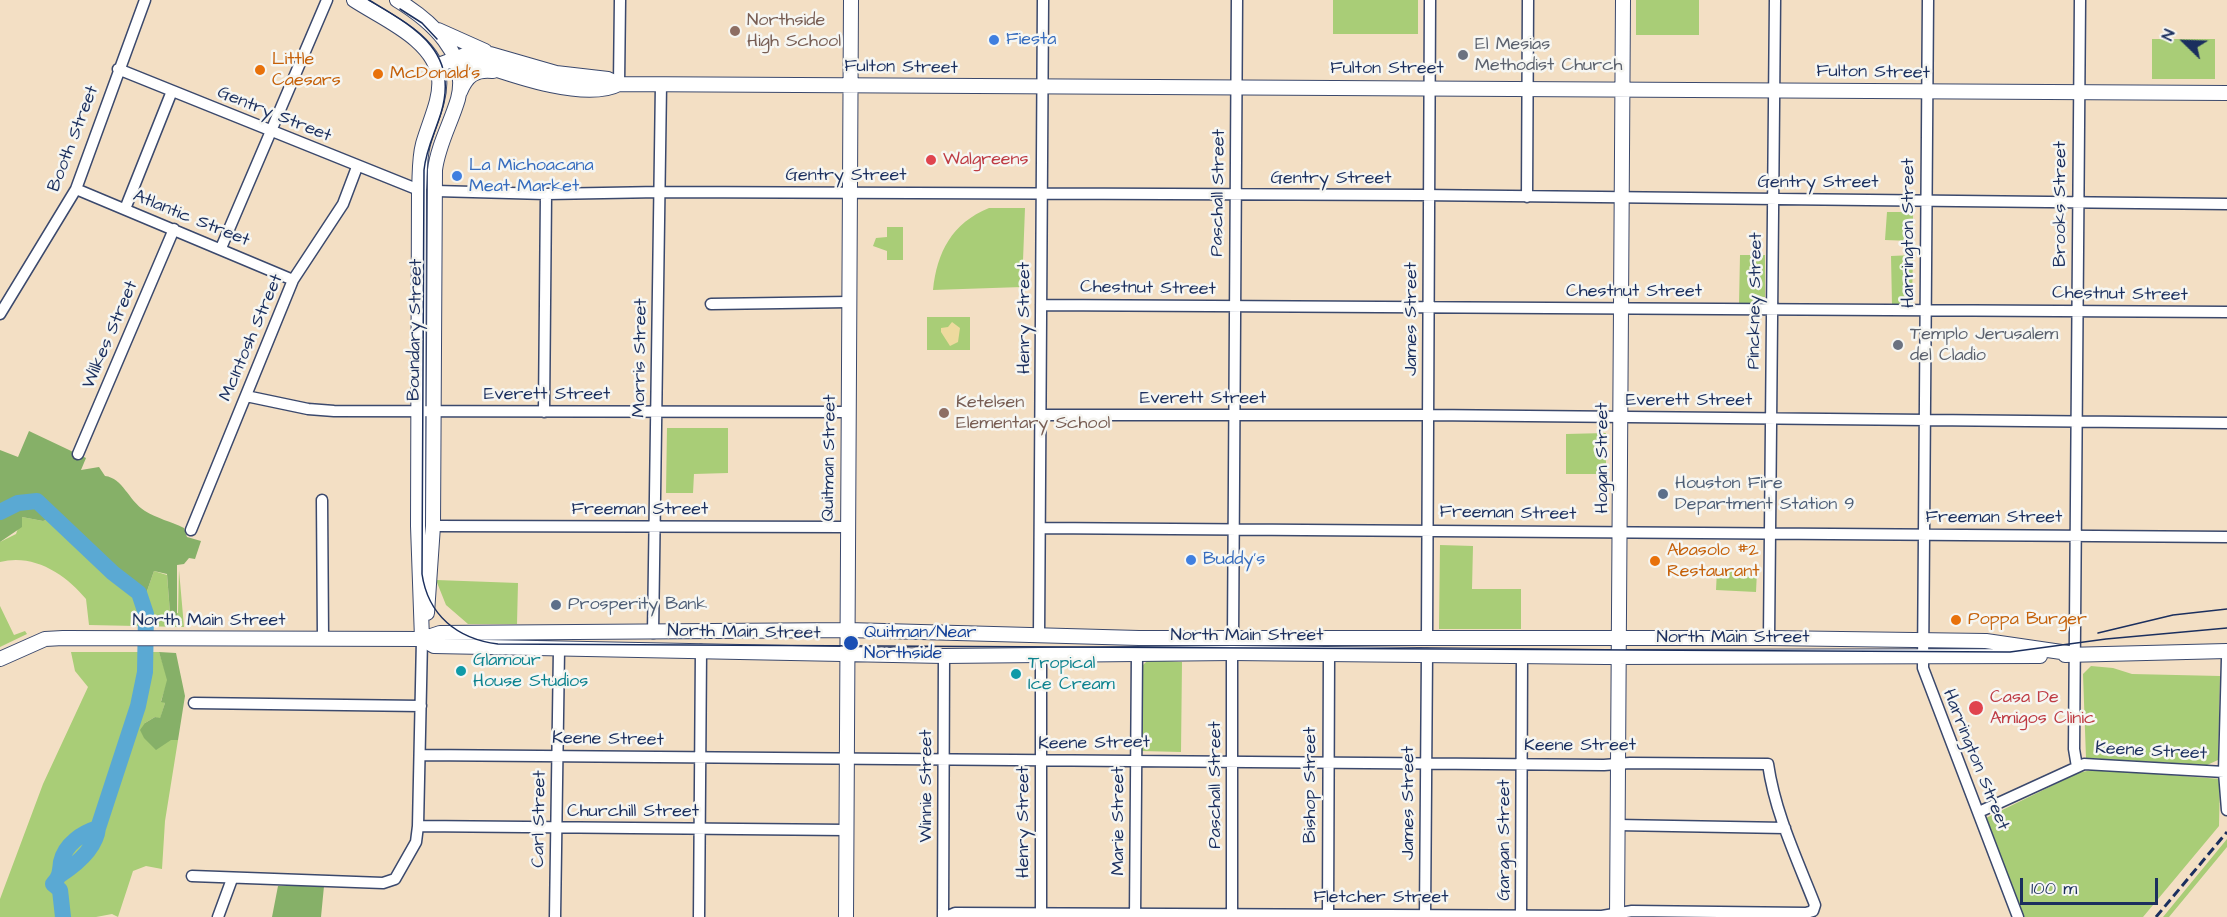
<!DOCTYPE html>
<html>
<head>
<meta charset="utf-8">
<style>
	body { margin:0 }
	#map { position:relative; width:2227px; height:917px; overflow:hidden; background:#f3dfc4; font-family:"Architects Daughter",sans-serif }
	canvas { display:block }
	.north { position:absolute; left:2155px; top:12px; width:60px; height:60px; -webkit-text-stroke:4px #f6f6f2; paint-order:stroke; rotate:293deg; font-size:16px; font-weight:700; line-height:24px; text-align:center; color:#1b2f5e }
	.north::after { content:''; display:block; margin:auto; width:21px; height:27px; background:#1b2f5e; clip-path:polygon(50% 0,100% 100%,50% 72%,0 100%) }
	.scale { position:absolute; left:2020px; top:878px; width:138px; height:27px; box-sizing:border-box; border:3px solid #1b2f5e; border-top:0; padding-left:8px; font-size:18px; line-height:21px; white-space:nowrap; color:#1b2f5e; -webkit-text-stroke:4px #f6f6f2; paint-order:stroke }
</style>
</head>
<body>
<div id="map">
<canvas width="2227" height="917"></canvas>
<div class="north">N</div>
<div class="scale">100 m</div>
</div>
<script>
const c = document.querySelector('canvas').getContext('2d');
c.lineJoin = 'round';
function fill(path, color) {
  c.fillStyle = color;
  c.fill(path, 'evenodd');
}
function stroke(path, color, width, dash) {
  c.strokeStyle = color;
  c.lineWidth = width;
  c.lineCap = dash ? 'butt' : 'round';
  c.setLineDash(dash || []);
  c.stroke(path);
}
function write(font, color, halo, rows, align = 'center') {
  c.font = font + ' "Architects Daughter",sans-serif';
  c.lineWidth = 5;
  c.setLineDash([]);
  c.textBaseline = 'middle';
  c.strokeStyle = halo;
  c.fillStyle = color;
  for (const [text, x, y, turn = 0] of rows) {
    c.save();
    c.translate(x, y);
    c.rotate((+turn || 0) * Math.PI / 180);
    c.textAlign = isNaN(turn) ? turn : align;
    if (halo) c.strokeText(text, 0, 0);
    c.fillText(text, 0, 0);
    c.restore();
  }
}
const green = new Path2D(`
	M1333,0h85v34h-85z
	M1636,0h63v35h-63z
	M2152,39h63v40h-63z
	M989,208h36l-3,79 -89,3c4,-38 19,-67 56,-82z
	M1887,212h26v29l-28,-1z
	M887,227h16v33h-16v-9l-14,-5 3,-8 11,-1z
	M1740,255h25v42h-5v7h-21z
	M1913,255l-1,50h-20l-1,-49z
	M927,317h43v33h-43z
	M667,428h61v45l-34,1 -1,19h-27z
	M1606,433v41h-40v-40z
	M22,517l21,4 13,-4c13,12 41,25 39,47l52,27 7,-20 13,4 3,38h8l1,-43 5,57 -95,-2 -3,-26c-20,-25 -53,-46 -86,-37v-20l16,-8z
	M1440,545l33,1 -1,43h49v40h-82z
	M1717,570l40,1 -1,21 -40,-2z
	M436,580l82,3 -1,41h-49l-22,-19z
	M0,606l14,29 11,-4 2,3 -27,13z
	M71,652h88l9,28 -7,21 4,2 -5,16 -5,-2 -10,6 26,17h7l-13,81 -3,48 -16,-3 -13,5 -15,46 -6,-3 -16,3h-96v-18l43,-115 45,-97 -13,-16z
	M1148,660l34,2 -1,90 -39,-1 1,-86z
	M2091,666l22,2 19,6 88,2 -2,84 -11,5 -121,-7 -3,-84z
	M2096,769l124,10 -1,47 -76,91h-120l-37,-99 92,-45z
	M2227,839v8l-58,70h-6z`);
const forest = new Path2D(`
	M29,431l57,27 -5,12 18,-3 6,9c18,2 23,24 40,35 11,7 27,11 39,17l3,9 14,4 -6,18 -6,-1 -5,6 -7,1v51l-5,1 -2,-4 -3,-39 -13,-3 -7,20 -6,3 -16,-16 -16,-4 -3,-6 -11,-4v-5l-7,-4 -2,-14 -30,-24 -13,4 -21,-4v10l-22,15v-92l18,7z
	M159,652l17,1 9,43 -7,44h-7l-15,10 -12,-12 -4,-8 5,-7 10,-6 5,1 5,-15 -4,-1 6,-22z
	M278,886h46l-3,31h-49z`);
const sand = new Path2D(`
	M952,322l8,6 -2,14 -8,4 -9,-14v-4l7,-1z`);
const river = new Path2D(`
	M0,512l18,-9 19,-2 76,72 26,20 7,21 -1,58 -7,34 -40,122c-16,5 -33,16 -37,34 -1,9 -1,15 -8,22l7,6 3,27
	M60,875c17,-11 36,-27 38,-47`);
const street = new Path2D(`
	M1928,0l-5,668 95,249
	M118,69l301,121
	M619,84l1,-84
	M76,189l217,91
	M436,191l110,3 114,-2 760,3 807,9
	M1527,197l1,-197
	M125,209l47,-118
	M221,248l106,-248
	M711,304l139,-2
	M1041,305l1186,7
	M0,314l76,-125 69,-189
	M246,396l62,13 26,2 515,1
	M544,412l2,-218
	M1042,415h386l799,8
	M78,454l96,-225
	M322,500l1,138
	M433,526l414,1
	M1041,528l1186,9
	M191,530l102,-250 50,-76 14,-37
	M653,633l8,-549
	M1039,636l4,-636
	M1427,637l3,-637
	M1233,638l4,-638
	M1769,638l6,-638
	M1232,653v264
	M1041,655v262
	M2227,659l-3,113 3,38
	M194,703l227,3
	M421,755l1183,10 26,-2 138,1c7,49 29,95 47,141l-2,6 -7,2 -174,-2 -30,5 -647,-3 -9,4
	M2077,767l-3,-18 6,-749
	M1979,812l105,-48 140,8
	M1617,825l168,3
	M418,826l429,4
	M192,876l191,7 12,-4 21,-37 2,-16 4,-187
	M218,917l14,-38
	M555,917l4,-268
	M699,917l2,-267
	M943,917l1,-261
	M1135,917l2,-264
	M1328,917l1,-263
	M1425,917l2,-263
	M1521,917l1,-262`);
const secondary = new Path2D(`
	M354,0c20,13 44,24 62,40 40,35 19,63 7,104 -4,15 -3,31 -4,46l-1,336 4,113
	M397,0c33,20 73,54 61,99 -7,24 -20,46 -23,71l-2,356 -6,87
	M438,30l47,21
	M465,59c36,12 118,44 154,25
	M436,66l34,-13 20,1 66,19 52,6 11,5 1608,9
	M460,92c7,-17 16,-23 33,-21
	M422,639l12,7 510,10 288,-3 374,4 434,-1
	M2065,655l162,-4
	M0,659l45,-20 18,-1 359,1 18,-6 408,-3 291,8h630l217,3 89,13
	M846,917l5,-917
	M1617,917l6,-917`);
const tram = new Path2D(`
	M369,0c45,27 91,51 72,113 -6,20 -15,36 -17,57l-2,404c6,41 35,65 76,70l1512,8 96,-13 121,-11
	M400,9l22,14 15,16
	M2098,633l75,-18 54,-6`);
const rail = new Path2D(`
	M2156,917l71,-85`);
const markers = [
	[735,31,6,"#8d6e63"],
	[994,40,6,"#3f7fe0"],
	[1463,55,6,"#6b7280"],
	[260,70,6,"#e8710a"],
	[378,74,6,"#e8710a"],
	[931,160,6,"#e0444e"],
	[457,176,6,"#3f7fe0"],
	[1898,345,6,"#6b7280"],
	[944,413,6,"#8d6e63"],
	[1663,494,6,"#5c6f8a"],
	[1191,560,6,"#3f7fe0"],
	[1655,561,6,"#e8710a"],
	[556,605,6,"#5c6f8a"],
	[1956,620,6,"#e8710a"],
	[851,643,8,"#1a4fb4"],
	[461,671,6,"#0f9aa8"],
	[1016,674,6,"#0f9aa8"],
	[1976,708,8,"#e0444e"]
];
const educationNames = [
	["Northside",747,21],
	["High School",747,42],
	["Ketelsen",956,403],
	["Elementary School",956,424]
];
const shopNames = [
	["Fiesta",1006,40],
	["La Michoacana",469,166],
	["Meat Market",469,187],
	["Buddy's",1203,560]
];
const worshipNames = [
	["El Mesias",1475,45],
	["Methodist Church",1475,66],
	["Templo Jerusalem",1910,335],
	["del Cladio",1910,356]
];
const foodNames = [
	["Little",272,60],
	["Caesars",272,81],
	["McDonald's",390,74],
	["Abasolo #2",1667,551],
	["Restaurant",1667,572],
	["Poppa Burger",1968,620]
];
const streetNames = [
	["Fulton Street",901,68,1],
	["Fulton Street",1387,69],
	["Fulton Street",1873,73,1],
	["Gentry Street",274,115,22],
	["Booth Street",74,139,-69],
	["Gentry Street",846,176],
	["Gentry Street",1331,179],
	["Gentry Street",1818,183],
	["Paschall Street",1219,193,-89],
	["Brooks Street",2061,204,-90],
	["Atlantic Street",191,219,22],
	["Harrington Street",1909,233,-90],
	["Chestnut Street",1148,289,1],
	["Chestnut Street",1634,292],
	["Chestnut Street",2120,295,1],
	["Pinckney Street",1756,301,-89],
	["Henry Street",1025,318,-90],
	["James Street",1412,319,-90],
	["Boundary Street",416,330,-89],
	["Wilkes Street",111,335,-67],
	["McIntosh Street",252,338,-67],
	["Morris Street",641,358,-89],
	["Everett Street",547,395],
	["Everett Street",1203,399],
	["Everett Street",1689,401],
	["Quitman Street",830,458,-89],
	["Hogan Street",1603,458,-90],
	["Freeman Street",640,510],
	["Freeman Street",1508,514,1],
	["Freeman Street",1994,518],
	["North Main Street",209,621],
	["North Main Street",744,633,1],
	["North Main Street",1247,636],
	["North Main Street",1733,638],
	["Keene Street",608,740,1],
	["Keene Street",1094,744,-1],
	["Keene Street",1580,746],
	["Keene Street",2151,752,3],
	["Harrington Street",1975,760,68],
	["Paschall Street",1216,785,-90],
	["Bishop Street",1311,785,-90],
	["Winnie Street",927,786,-90],
	["James Street",1409,803,-90],
	["Churchill Street",633,812],
	["Carl Street",540,819,-89],
	["Marie Street",1119,821,-90],
	["Henry Street",1024,822,-90],
	["Gargan Street",1505,840,-90],
	["Fletcher Street",1381,898]
];
const healthNames = [
	["Walgreens",943,160],
	["Casa De",1990,698],
	["Amigos Clinic",1990,719]
];
const serviceNames = [
	["Houston Fire",1675,484],
	["Department Station 9",1675,505],
	["Prosperity Bank",568,605]
];
const transitNames = [
	["Quitman/Near",864,633],
	["Northside",864,654]
];
const cultureNames = [
	["Glamour",473,661],
	["House Studios",473,682],
	["Tropical",1028,664],
	["Ice Cream",1028,685]
];
fill(green, '#a9cd77');
fill(forest, '#86b068');
fill(sand, '#eeda9e');
stroke(river, '#5aa9d3', 16);
stroke(street, '#3b496d', 13);
stroke(secondary, '#3b496d', 16);
stroke(street, '#fff', 10);
stroke(secondary, '#fff', 14);
stroke(tram, '#1b2f5e', 1.5);
stroke(rail, '#1b2f5e', 3, [9, 4.5]);
for (const [x, y, r, color] of markers) {
  const dot = new Path2D();
  dot.arc(x, y, r, 0, 2 * Math.PI);
  c.fillStyle = color;
  c.fill(dot);
  stroke(dot, '#f6f6f2', 2);
}
write('18px', '#785e54', '#f6f6f2', educationNames, 'left');
write('18px', '#366cbe', '#f6f6f2', shopNames, 'left');
write('18px', '#5b616d', '#f6f6f2', worshipNames, 'left');
write('18px', '#c56008', '#f6f6f2', foodNames, 'left');
write('18px', '#1b2f5e', '#f6f6f2', streetNames);
write('18px', '#be3a42', '#f6f6f2', healthNames, 'left');
write('18px', '#4e5e75', '#f6f6f2', serviceNames, 'left');
write('18px', '#164399', '#f6f6f2', transitNames, 'left');
write('18px', '#0d838f', '#f6f6f2', cultureNames, 'left');
</script>
</body>
</html>
